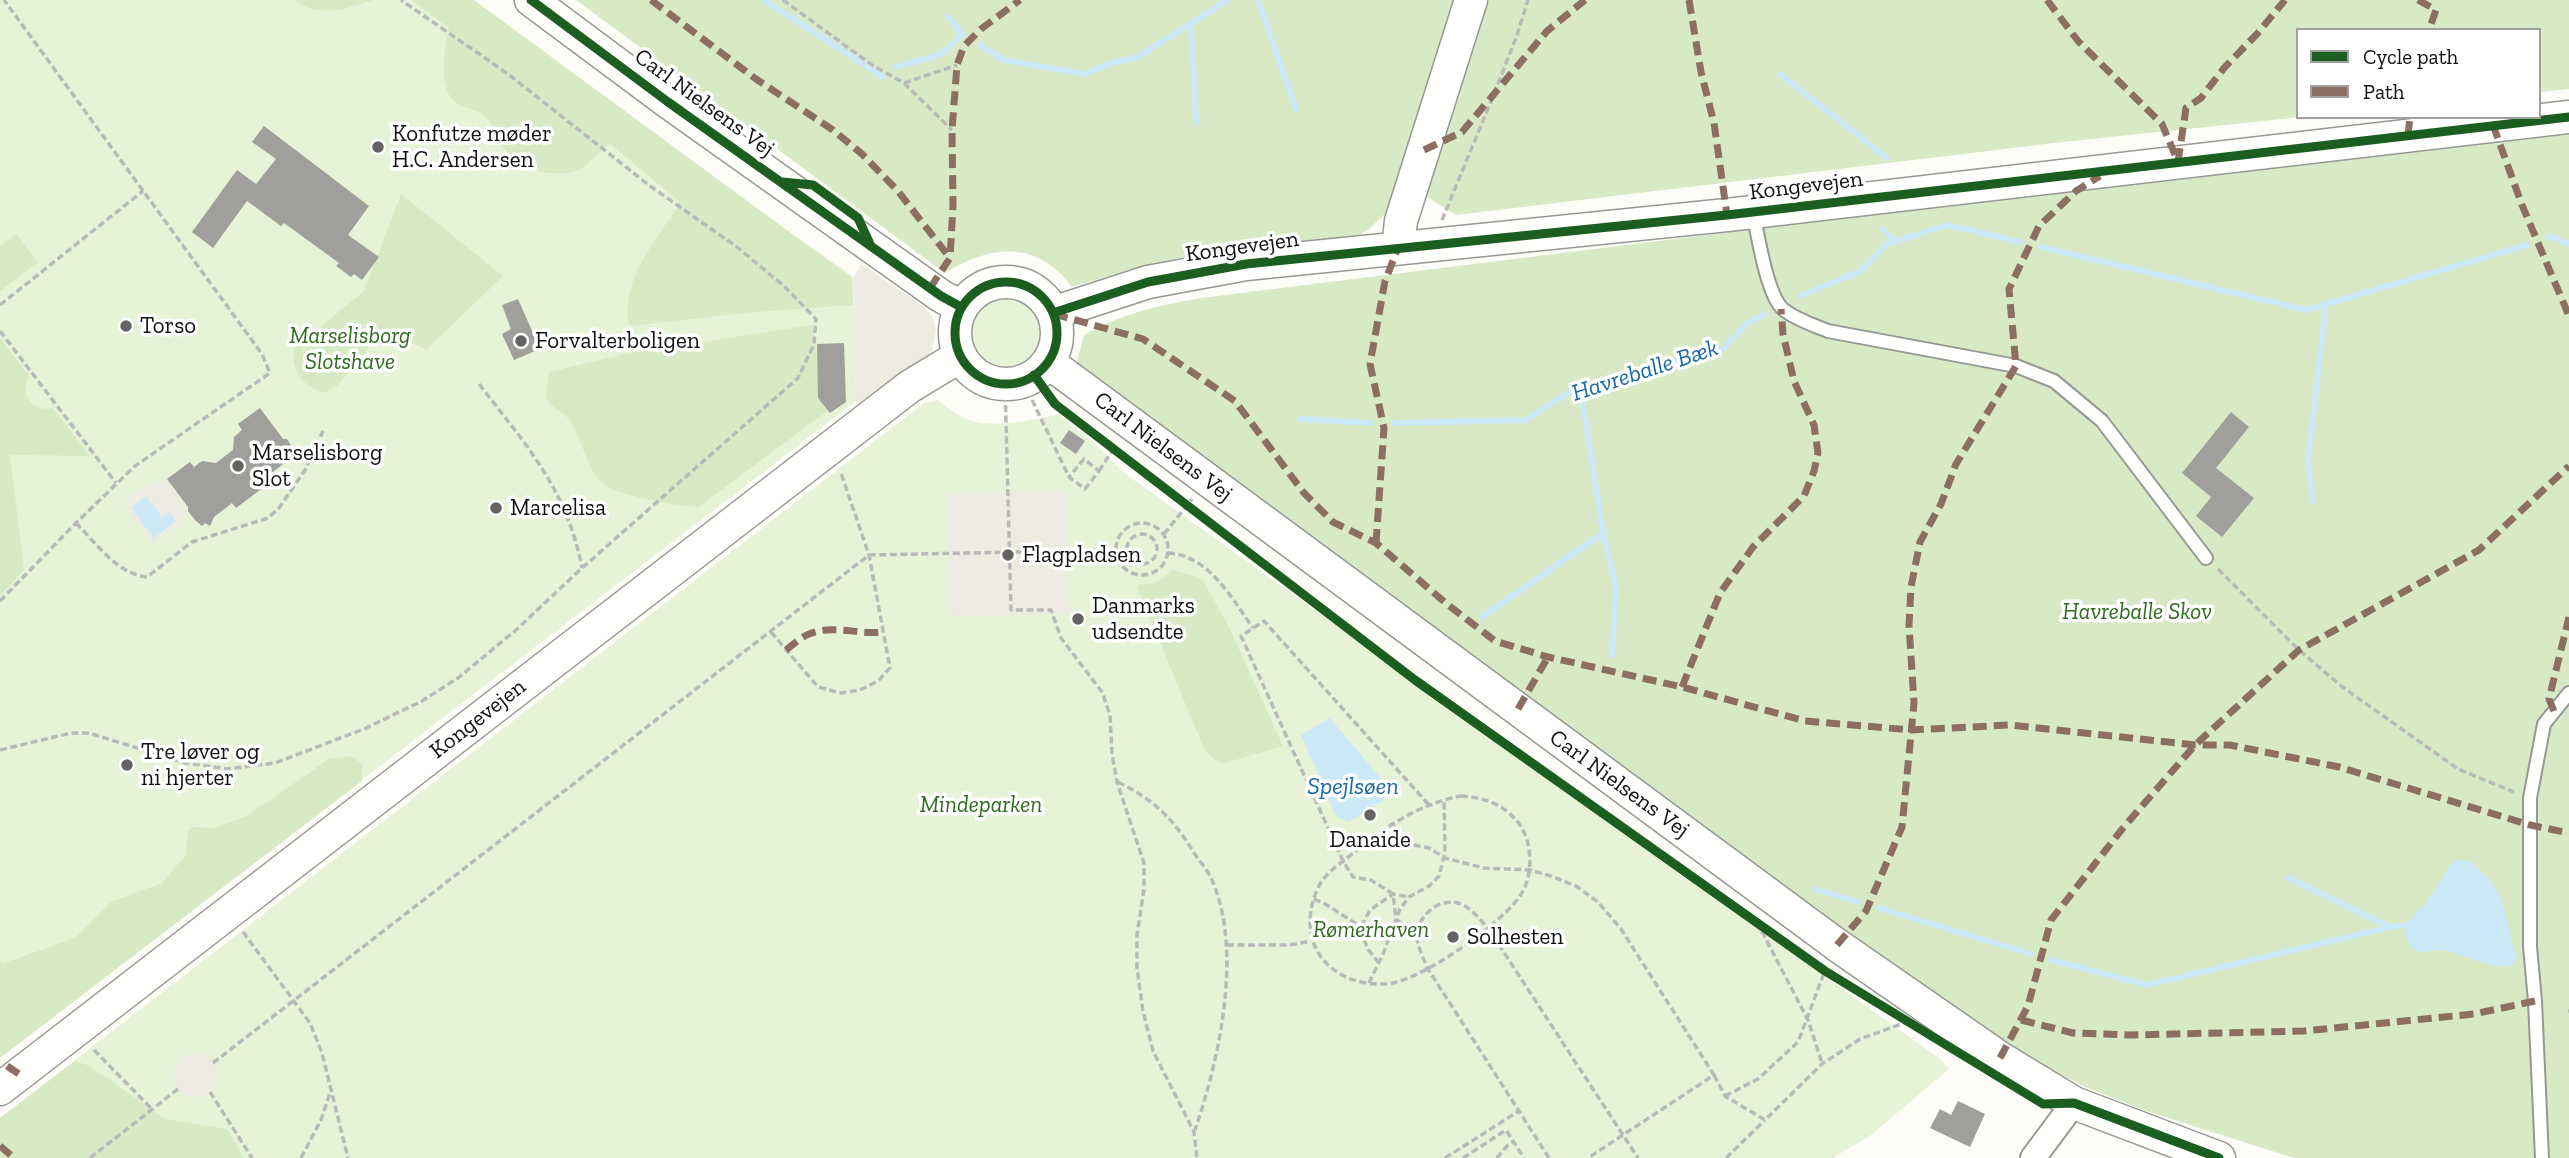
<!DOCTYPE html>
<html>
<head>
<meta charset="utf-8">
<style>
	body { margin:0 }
	#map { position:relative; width:2569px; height:1158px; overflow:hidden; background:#fdfcf7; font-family:"Zilla Slab",serif }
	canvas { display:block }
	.legend { position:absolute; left:2296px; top:28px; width:245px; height:91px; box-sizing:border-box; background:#fff; border:2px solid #a0a0a0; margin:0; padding:9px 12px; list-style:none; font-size:21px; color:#111 }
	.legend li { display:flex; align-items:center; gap:14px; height:35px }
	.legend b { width:35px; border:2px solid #a0a0a0 }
</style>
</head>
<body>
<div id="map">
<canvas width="2569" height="1158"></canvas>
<ul class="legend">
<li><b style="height:9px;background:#1b5e20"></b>Cycle path</li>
<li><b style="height:9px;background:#8d6e63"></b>Path</li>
</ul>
</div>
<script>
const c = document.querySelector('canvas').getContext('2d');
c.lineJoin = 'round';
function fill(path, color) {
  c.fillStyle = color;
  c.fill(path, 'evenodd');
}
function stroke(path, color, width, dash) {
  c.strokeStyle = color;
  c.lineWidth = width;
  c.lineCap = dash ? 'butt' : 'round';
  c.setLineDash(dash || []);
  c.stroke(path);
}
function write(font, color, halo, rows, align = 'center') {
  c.font = font + ' "Zilla Slab",serif';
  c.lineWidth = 7;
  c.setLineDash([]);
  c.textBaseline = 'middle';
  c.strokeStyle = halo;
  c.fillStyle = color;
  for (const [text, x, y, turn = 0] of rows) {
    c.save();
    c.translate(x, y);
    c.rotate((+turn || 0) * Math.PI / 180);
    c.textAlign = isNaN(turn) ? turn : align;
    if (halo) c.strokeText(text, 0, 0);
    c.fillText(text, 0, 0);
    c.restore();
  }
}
const green = new Path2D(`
	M0,0h469l179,133 206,144 2,124 -823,631 -33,-12z
	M968 333a37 37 0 1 1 74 0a37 37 0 1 1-74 0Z
	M938,400c11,9 23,18 38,22 24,5 58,-2 82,-8l34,27 32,32 816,586 9,10 -78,66 -38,23h-1833v-40l924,-715z`);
const forest = new Path2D(`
	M294,0h79c-27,9 -54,19 -79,0z
	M411,0h63l378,278 1,27 -110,8 -110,13 -5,-3c-5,-50 29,-81 52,-121l-70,-58c-15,9 -24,28 -43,29 -27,2 -50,-4 -65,-28 -6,-10 -9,-24 -20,-31 -11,-7 -24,-6 -32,-18 -11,-15 -5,-51 -1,-68z
	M576,0h884l-68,207 -24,23 -10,5 -163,20 -54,11 -69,21c-34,-47 -81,-43 -127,-14z
	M1486,0h1083v89l-30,3v-62h-241v87h3l-238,25 -607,73 -30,-19z
	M2569,128v1030h-275l-151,-48 -60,-24 -49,-26 -130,-84 -828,-611 8,-30c40,-22 72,-29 117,-37l553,-69 409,-56z
	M401,194l102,82 -77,74 -36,-19 -9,2 -44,53 -13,7c-19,-5 -35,-24 -30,-44l70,-58z
	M16,234l22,28 -38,29v-45z
	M812,325l12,62 21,11 -148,110c-23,-4 -82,-12 -98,-27 -9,-10 -20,-45 -28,-59 -7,-11 -20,-13 -25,-26l3,-24 76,-18z
	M0,338l29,38c-10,19 4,37 24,32l37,48 -80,-1 14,115 -24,26z
	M1173,570l22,6 9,6 25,45 54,119 -58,17h-6l-14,-12 -66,-159 -1,-7 18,-2z
	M351,756l11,8v17l-362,277v-97l4,2 71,-25 36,-36 51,-19 24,-28 2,-24 5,-4 21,1 33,-12 82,-57z
	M75,1061l15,5 75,53 62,10 17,29h-244v-40z`);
const plaza = new Path2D(`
	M861,264l59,40 12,12 4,14 -4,22 -8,9 -11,10 -3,-4 -51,38 -3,-4 -2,-124z
	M164,481l16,15 -2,2 9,15 -9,12 -25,19 -31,-41 25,-18z
	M1067,491l2,123 -120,2 -2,-123z
	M173 1075a22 22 0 1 1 44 0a22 22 0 1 1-44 0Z`);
const water = new Path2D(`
	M146,496l16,21 8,-5 6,9 -22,17 -23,-30z
	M1330,718l57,68 -3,14 -35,22 -13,-6 -35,-81z
	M2454,860l16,1c13,12 26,23 32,40 7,18 6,37 15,55l-4,9c-26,6 -50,-14 -76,-15 -8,0 -14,5 -22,0 -8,-5 -9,-15 -10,-25l22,-24z`);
const stream = new Path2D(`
	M764,0l119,77
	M1258,0l38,109
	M948,17l15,18
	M1191,24l5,98
	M980,45l24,15 81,14 23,-10 30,-7 90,-57
	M896,67l46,-13 19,-19
	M1780,74l107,84
	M1883,229l12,13
	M2548,238l5,-1 16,7
	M2041,247l265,63 221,-65
	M1800,296l61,-25 26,-27 60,-19 73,17
	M1300,419l71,4
	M1394,423l132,-3 40,-26 157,-45 23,-25 19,-10
	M2313,502l-5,-42 18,-156
	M1603,533l13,54 -4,68
	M1482,617l121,-84 -22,-142
	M2289,878l101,49
	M1815,889l43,13
	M1879,908l152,46
	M2051,960l96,25 243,-58 15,-2`);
const building = new Path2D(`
	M264,126l105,80 -21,29 31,22 -17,23 -8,-6 -3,3 -15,-11 3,-3 -55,-40 -3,3 -34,-25 -34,47 -21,-16 45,-62 19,14 20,-25 -24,-17z
	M518,299l22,50 -26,11 -12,-26 9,-5 -9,-24z
	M844,343l2,59 -16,11 -12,-15 -1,-54z
	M260,408l23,31h4l6,10v7l-29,23 4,5 -32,24 -4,-5 -18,14 -4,9 -5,-3 -3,3 -7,-6 -7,-9v-4l-21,-28 23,-17 4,5 8,-6 14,2 17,-13 1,-13 8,-7 -4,-6z
	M2231,412l18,15 -33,41 38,30 -32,39 -26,-21 15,-19 -29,-24z
	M1069,430l16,11 -9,13 -16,-11z
	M1958,1101l27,13 -15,33 -40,-19 10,-19 11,6z`);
const path = new Path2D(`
	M783,0l89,65 32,18 53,-18
	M904,83l48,47
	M1442,220l52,-126 23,-59 11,-35
	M0,305l143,-114
	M0,331l116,152
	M1023,381l46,96 16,12 14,-18 -15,-12 -15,18
	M479,384c47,61 88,105 103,184
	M1005,384l6,226h40l10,28 41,54 8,23 2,39 5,28 27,81v26l-7,46v33l6,43 10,40 41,81 3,26
	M1099,471l15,-23
	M1116 549a26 26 0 1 1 52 0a26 26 0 1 1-52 0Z
	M76,523c20,20 41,51 71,54l45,-35 76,-24 11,-10 26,-38 18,-39
	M1164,534l28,-35
	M1127 549a15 15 0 1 1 30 0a15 15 0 1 1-30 0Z
	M1168,553c41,2 64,46 85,75
	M2218,569l81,81 42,36 117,83 56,23
	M0,601l76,-78 59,-57 135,-93 -8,-19 -258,-354
	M771,632l47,55 23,6 19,-3 18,-9 12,-13 -21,-113 -28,-82
	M0,750l71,-17h18l96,30 42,6 48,-6 89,-34 58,-28 36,-23 58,-48 66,-62 216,-190 16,-34 2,-25 -31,-32 -48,-40 -87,-61 -142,-112 -107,-74
	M1118,782c36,18 55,36 76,71 7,10 16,20 20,32 28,71 5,175 -19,245
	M1461,796c29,1 57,15 66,44 5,18 4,40 -7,56 -19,28 -101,87 -135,88 -48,2 -84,-31 -73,-79 2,-9 7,-22 14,-29 5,-6 13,-12 20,-17 33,-28 71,-55 115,-63z
	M1393,825l10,18 26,5 16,10 39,10 46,2 21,6 25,10 22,16 23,27 93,146 -126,83
	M1314,899l13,6 34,22
	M1757,922l51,98 14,43
	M243,932l67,91 12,30 26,105
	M1417,937l-21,-18 -3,-25 -22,-14 -18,-3 -10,-16 -102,-225 23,-15 165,184
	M1227,945h63l21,-4
	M1379,963l-12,-15 -6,-21 9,-17 23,-16 16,3
	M1369,983l14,-29 17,-45 9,-12 20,-11 10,-10 6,-24 -1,-53
	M2568,1011h1
	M94,1050l59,60
	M213,1063l656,-508 247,-5
	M1714,1075l11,21 40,24 57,-56 38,-25 44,-16
	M210,1092l42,66
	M1725,1096l33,-17 40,-37 28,-74
	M90,1158l88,-69
	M301,1158l20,-38 9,-27
	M1445,1158l74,-47
	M1463,1158l43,-28 18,28
	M1497,1158l11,-13 6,-3
	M1549,1158l-121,-189c-4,-10 -10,-20 -11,-32 0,-20 20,-39 41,-34 12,3 21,16 30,25l150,230
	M1726,1158l39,-38`);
const service = new Path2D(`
	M1753,213c5,22 14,84 31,97 13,10 29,15 44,21l188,35 38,15 48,40 104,137
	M2542,1158l-7,-157 -5,-54v-149l14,-74 25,-31`);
const minor = new Path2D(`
	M2033,1158l41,-55`);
const tertiary = new Path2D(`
	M531,0l137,102 273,194 20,11
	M1398,248l3,-27 70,-221
	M955 333a51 51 0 1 1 102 0a51 51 0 1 1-102 0Z
	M1053,313l95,-31 98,-18 481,-49 842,-98
	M1048,362l789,583 163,113 74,45 145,55
	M0,1089l909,-702 51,-31`);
const quiet = new Path2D(`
	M651,0l105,79 77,51 29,24 35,36 53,68
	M1689,0l12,72 13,51 13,92
	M2047,0l31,41 84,83 16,38
	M2418,0l18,10 -7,20
	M2493,125l29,80 47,111
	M2408,135l2,-18
	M1424,150l38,-18 85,-101 38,-31
	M2178,162l8,-54 15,-10 23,-30 33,-34 28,-34
	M930,288l20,-30 3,-52 -1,-76 5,-65 7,-19 17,-17 39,-29
	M1054,314l89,25 92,62 69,92 29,29 43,21 72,62 47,36 53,16 134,30 123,34 106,9 99,-5 185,20h35l109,22 191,58 39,8
	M1376,543l8,-115 -14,-64 15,-83 13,-33
	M786,650c7,-5 15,-13 23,-16 24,-10 49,1 74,-2
	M1682,687l38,-94 33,-46 51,-51 10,-25 4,-18 -4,-28 -20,-44 -11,-47 -2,-25
	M1518,709l30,-52
	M2554,711l-5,-12 20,-82
	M1837,945l29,-34 36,-84 12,-124 -5,-78 2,-38 9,-45 21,-38 15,-40 60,-98 -7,-77 30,-63 37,-35 24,-15
	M2021,1020l52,13 57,2 174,-4 170,-17 61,-13
	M2000,1058l28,-52 23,-86 72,-92 72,-83 104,-95 180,-100 90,-84
	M7,1066l12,8
	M0,1146l14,12`);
const cycleway = new Path2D(`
	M531,0l137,102 273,194 20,11
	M782,182l31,3 45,33 12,26
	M955 333a51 51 0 1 1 102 0a51 51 0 1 1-102 0Z
	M1053,313l95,-31 98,-18 481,-49 842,-98
	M1034,375l21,29 360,276 410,291 218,133 31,-1 145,55`);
const markers = [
	[378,147,7,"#646362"],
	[126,326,7,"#646362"],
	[521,341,7,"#646362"],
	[238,466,7,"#646362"],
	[496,508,7,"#646362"],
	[1008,555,7,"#646362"],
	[1078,619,7,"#646362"],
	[127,765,7,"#646362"],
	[1370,815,7,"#646362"],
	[1453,937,7,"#646362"]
];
const streetNames = [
	["Carl Nielsens Vej",704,103,36],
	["Kongevejen",1806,186,-7],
	["Kongevejen",1242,247,-8],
	["Carl Nielsens Vej",1163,447,37],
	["Kongevejen",478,719,-38],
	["Carl Nielsens Vej",1619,784,36]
];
const poiNames = [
	["Konfutze møder",392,134],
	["H.C. Andersen",392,160],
	["Torso",140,326],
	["Forvalterboligen",535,341],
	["Marselisborg",252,453],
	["Slot",252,479],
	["Marcelisa",510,508],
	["Flagpladsen",1022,555],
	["Danmarks",1092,606],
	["udsendte",1092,632],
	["Tre løver og",141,752],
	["ni hjerter",141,778],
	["Danaide",1370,840,"center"],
	["Solhesten",1467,937]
];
const parkNames = [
	["Marselisborg",350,336],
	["Slotshave",350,362],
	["Havreballe Skov",2137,612],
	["Mindeparken",981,805],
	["Rømerhaven",1371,930]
];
const waterNames = [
	["Havreballe Bæk",1645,371,-18],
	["Spejlsøen",1353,787]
];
fill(green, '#e7f3d7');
fill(forest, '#d8eac5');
fill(plaza, '#edebe2');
fill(water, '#cde8f7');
stroke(stream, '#cde8f7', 6);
fill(building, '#a19f9c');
stroke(service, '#979795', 16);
stroke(minor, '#979795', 28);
stroke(tertiary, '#979795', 35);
stroke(path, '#b9b9b8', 3.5, [7, 3.5]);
stroke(service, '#fffffe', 12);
stroke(minor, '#fffffe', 24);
stroke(tertiary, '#fffffe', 32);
stroke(quiet, '#8d6e63', 7, [14, 7]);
stroke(cycleway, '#1b5e20', 9);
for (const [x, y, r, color] of markers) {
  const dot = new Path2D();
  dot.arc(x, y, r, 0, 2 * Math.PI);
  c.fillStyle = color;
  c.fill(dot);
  stroke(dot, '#fff', 2.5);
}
write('23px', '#111', '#fff', streetNames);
write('23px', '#111', '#fff', poiNames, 'left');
write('italic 23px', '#2f6b1f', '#fff', parkNames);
write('italic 24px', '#1768a6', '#fff', waterNames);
</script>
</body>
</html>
